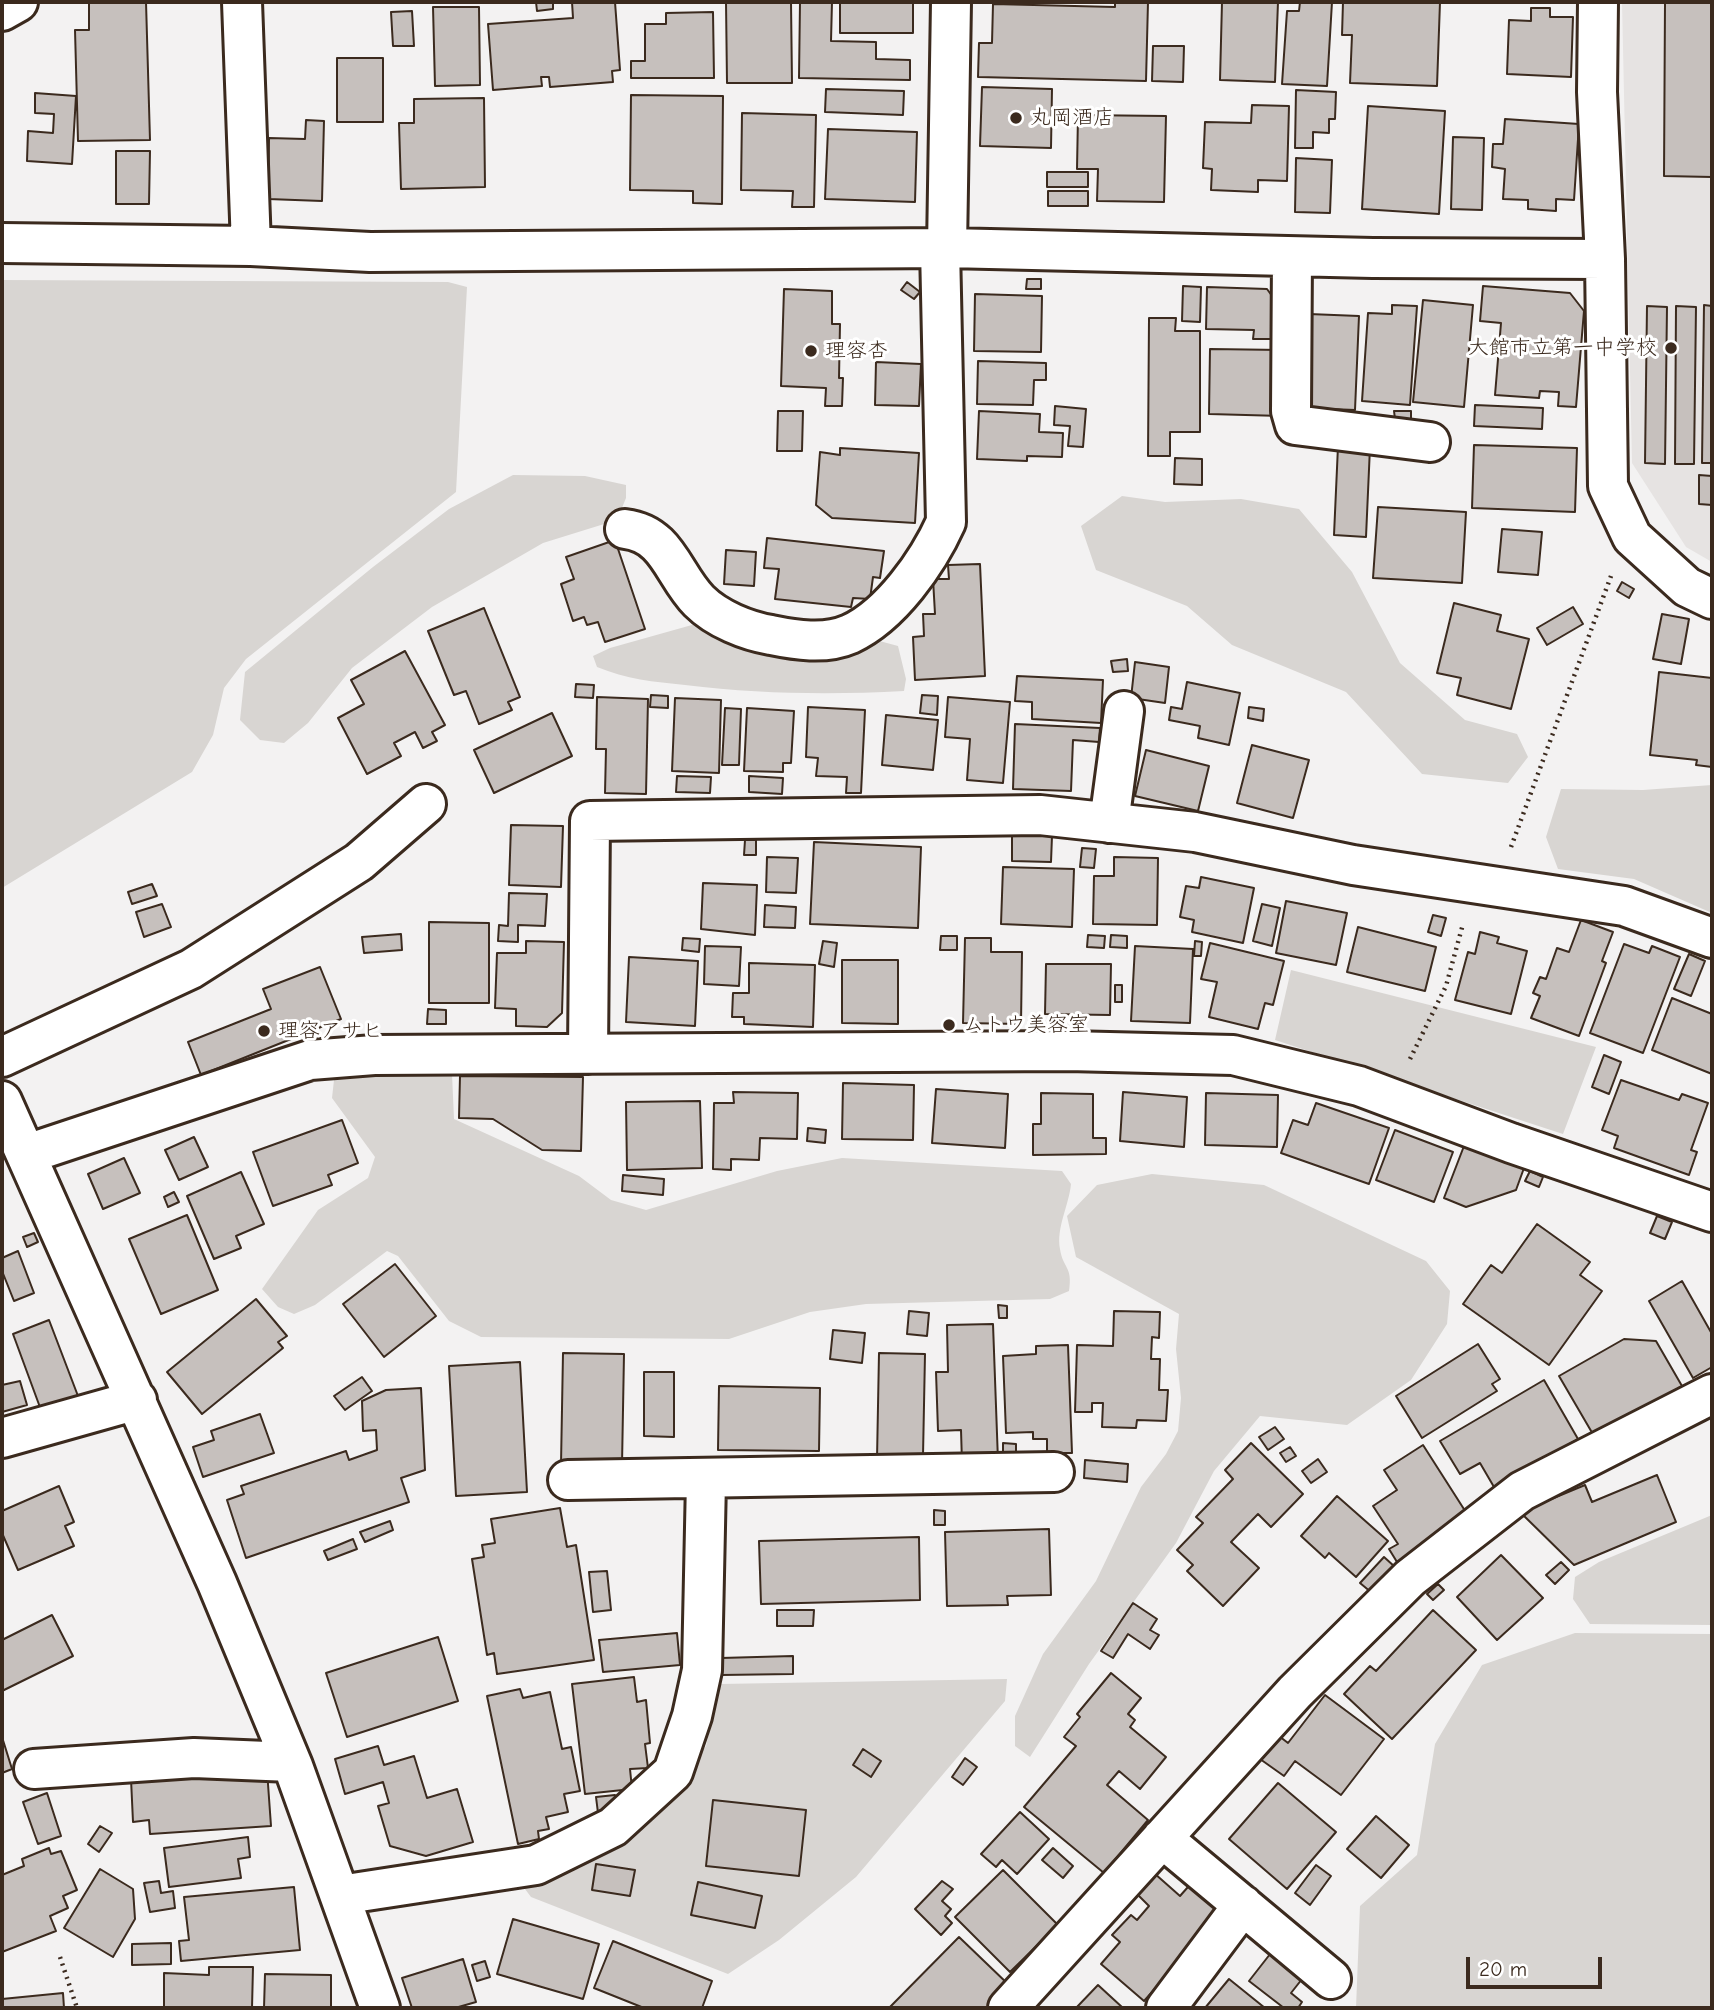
<!DOCTYPE html>
<html>
<head>
<meta charset="utf-8">
<style>
	body { margin:0 }
	#map { position:relative; width:1714px; height:2010px; overflow:hidden; background:#f3f2f2; font-family:"Comic Neue",sans-serif }
	canvas { display:block }
	.frame { position:absolute; inset:0; border:4px solid #3b2a1e; pointer-events:none }
	.scale { position:absolute; left:1466px; top:1957px; width:136px; height:32px; box-sizing:border-box; border:4px solid #3b2a1e; border-top:0; padding-left:9px; font-size:21px; line-height:24px; white-space:nowrap; color:#3b2a1e; -webkit-text-stroke:5px #fff; paint-order:stroke }
</style>
</head>
<body>
<div id="map">
<canvas width="1714" height="2010"></canvas>
<div class="frame"></div>
<div class="scale">20 m</div>
</div>
<script>
const c = document.querySelector('canvas').getContext('2d');
c.lineJoin = 'round';
function fill(path, color) {
  c.fillStyle = color;
  c.fill(path, 'evenodd');
}
function stroke(path, color, width, dash) {
  c.strokeStyle = color;
  c.lineWidth = width;
  c.lineCap = dash ? 'butt' : 'round';
  c.setLineDash(dash || []);
  c.stroke(path);
}
function write(font, color, halo, rows, align = 'center') {
  c.font = font + ' "Comic Neue","Klee One",sans-serif';
  c.lineWidth = 6;
  c.setLineDash([]);
  c.textBaseline = 'middle';
  c.strokeStyle = halo;
  c.fillStyle = color;
  for (const [text, x, y, turn = 0] of rows) {
    c.save();
    c.translate(x, y);
    c.rotate((+turn || 0) * Math.PI / 180);
    c.textAlign = isNaN(turn) ? turn : align;
    if (halo) c.strokeText(text, 0, 0);
    c.fillText(text, 0, 0);
    c.restore();
  }
}
const built = new Path2D(`
	M1622,2h90v560l-26,-15 -54,-84z`);
const green = new Path2D(`
	M2,280l446,2 19,5 -11,205 -210,167 -22,29 -11,47 -21,37 -190,116z
	M513,475l72,1 41,9v13l-9,22 -74,23 -111,64 -80,61 -44,55 -24,20 -24,-3 -20,-20 5,-48 128,-105 76,-58z
	M1122,496l43,6 76,-3 58,10 53,63 48,91 65,57 52,14 11,23 -20,26 -86,-9 -76,-82 -114,-47 -45,-39 -91,-36 -15,-44z
	M699,623l173,16 26,7 8,33 -2,12c-75,4 -144,3 -219,-6 -31,-3 -59,-6 -88,-18l-4,-11 17,-8z
	M1712,785v128l-78,-34 -76,-10 -12,-32 15,-48 82,1z
	M1291,970l305,77 -33,87 -288,-94z
	M377,1070l75,4 2,45 125,57 32,24 35,10 131,-39 65,-13 220,13 9,13c-2,21 -15,44 -11,65 3,20 13,17 9,42l-19,8 -184,5 -56,8 -81,27 -248,-2 -32,-16 -51,-65 -11,-5 -72,54 -21,9 -16,-7 -16,-18 56,-79 50,-32 7,-21 -43,-59 2,-18z
	M1152,1174l112,11 162,76 24,30 -3,33 -36,56 -64,45 -87,-9 -46,55 -38,72 -87,121 -59,93 -15,-11v-30l28,-62 53,-73 45,-94 25,-33 12,-23 3,-33 -5,-49 3,-35 -103,-57 -9,-41 30,-31z
	M1712,1515v110l-122,-1 -17,-25 2,-22 24,-15z
	M1575,1633l137,1v374h-356l4,-102 57,-51 18,-111 47,-79z
	M1007,1679l-2,22 -149,176 -77,63 -51,34 -197,-77 -9,-12 58,-17 76,-52 50,-70 14,-62z`);
const building = new Path2D(`
	M89,2h57l4,138 -72,1 -3,-111h14z
	M536,2h17v7l-16,2z
	M572,2h43l5,68 -8,1 1,11 -63,5 -1,-10h-8l1,9 -49,4 -5,-66 85,-6z
	M726,2h65l1,81h-65z
	M800,2h32l-1,39 45,1v17l34,1v20l-111,-2z
	M840,2h73v31h-73z
	M1115,2h33l-2,79 -168,-4 1,-34h13l1,-39 122,3z
	M1222,2h56l-3,80 -55,-2z
	M1300,2h32l-5,84 -45,-2 5,-73h12z
	M1343,2h97l-3,84 -87,-3 2,-48h-10z
	M1665,2h47v175l-48,-1z
	M433,7h46l1,78 -45,1z
	M1531,8h19v9h23l-2,60 -64,-3 2,-54 22,1z
	M412,11l2,35h-21l-2,-34z
	M713,12l1,66h-83v-17h14v-37h21v-11z
	M1153,46h31l-1,36 -31,-1z
	M337,58h46v64h-46z
	M982,87l70,2 -1,59 -71,-2z
	M826,89l78,2 -1,24 -78,-3z
	M1296,90l40,2 -1,27h-6v14l-16,-1v16h-18z
	M35,93l41,3 -4,68 -45,-3 1,-30 25,2 1,-19 -19,-1z
	M631,95l92,1 -1,108 -29,-1v-12l-63,-1z
	M484,98l1,89 -84,2 -2,-66h15v-24z
	M1252,105l37,1 -2,75 -29,-1v12l-47,-2 1,-21 -9,-1 2,-46 46,1z
	M1368,106l77,5 -6,103 -77,-5z
	M742,113l74,2 -2,92h-22l1,-16 -52,-1z
	M1078,115l88,1 -2,86 -67,-1 1,-32h-21z
	M1505,119l74,5 -5,76 -18,-1v12l-28,-2v-9l-25,-1 2,-30 -13,-2 1,-23h10z
	M306,120l18,1 -2,80 -54,-2 1,-61 36,1z
	M828,129l89,3 -2,70 -90,-3z
	M1453,137l31,1 -2,72 -31,-1z
	M116,151h34l-1,53h-33z
	M1296,158l36,2 -2,53 -35,-1z
	M1047,172h41v15h-41z
	M1048,191h40v15h-40z
	M1027,279h14v10h-15z
	M907,282l13,10 -6,7 -13,-9z
	M1183,286l18,1 -1,35 -18,-1z
	M1483,286l87,7 14,18 -8,96 -18,-1 1,-14 -19,-1 -1,7 -44,-3 6,-72 -21,-2z
	M1207,287l60,2 13,18 -1,32h-26l1,-9 -48,-1z
	M784,289l48,2v33h8l-1,54h4l-1,28h-17l1,-18 -45,-2z
	M975,294l67,2 -1,56 -67,-1z
	M1423,300l50,5 -9,102 -51,-5z
	M1392,305l25,1 -7,99 -48,-4 6,-88 24,1z
	M1704,305l8,1v157h-10z
	M1647,306l20,1 -2,157 -20,-1z
	M1676,306l20,1 -2,157h-19z
	M1309,314l50,2 -4,94 -51,-2z
	M1149,318h27l-1,13h25v101h-30v24h-22z
	M1210,349l72,1v66l-73,-2z
	M978,361l68,2v17h-12l-1,25 -56,-1z
	M876,362l45,2 -2,42 -44,-1z
	M1475,405l68,3 -1,21 -68,-3z
	M1055,406l31,3 -3,38 -15,-1 2,-20 -16,-1z
	M778,411h25l-1,40h-25z
	M979,411l61,3 -1,18 24,1 -1,24 -35,-1v5l-50,-2z
	M1394,411h17v8h-16z
	M1474,445l103,3 -2,64 -103,-4z
	M1338,446l32,1 -4,90 -32,-2z
	M840,448l79,5 -4,70 -83,-5 -16,-13 4,-53 20,3z
	M1175,458l27,1v26l-28,-1z
	M1699,475l13,1v29l-13,-1z
	M1378,507l88,5 -4,71 -89,-5z
	M1502,529l40,3 -4,43 -40,-3z
	M767,538l117,13 -4,27 -7,-1 -3,22 -17,-1 -2,9 -76,-8 4,-30 -15,-1z
	M615,540l30,89 -40,13 -7,-20 -11,3 -3,-8 -11,4 -12,-37 13,-5 -8,-22z
	M726,550l30,2 -2,34 -30,-2z
	M980,564l5,112 -70,4 -2,-43 11,-1 -1,-22h12l-2,-35h16l-1,-14z
	M1622,582l12,7 -5,9 -12,-7z
	M1454,603l47,12 -4,16 32,8 -18,70 -54,-14 4,-17 -24,-5z
	M1573,607l10,17 -36,21 -10,-17z
	M484,608l36,89 -12,5 4,8 -33,14 -13,-33 -12,4 -26,-64z
	M1662,614l27,5 -8,45 -28,-5z
	M405,651l40,74 -13,7 5,9 -14,7 -8,-16 -21,11 7,13 -34,18 -29,-56 26,-14 -13,-24z
	M1127,659l1,12 -15,1 -2,-11z
	M1135,662l34,5 -4,36 -34,-5z
	M1659,672l53,6v89l-16,-2 1,-5 -47,-5z
	M1017,676l86,4 -2,43 -69,-4v-17l-17,-1z
	M1187,682l53,11 -11,52 -31,-7 2,-12 -31,-6 2,-13 11,2z
	M576,684l18,1 -1,13 -18,-1z
	M651,695l17,1v12l-18,-1z
	M922,695l16,1 -1,19 -17,-2z
	M597,697l51,2 -2,95 -41,-1 1,-44h-10z
	M948,697l62,5 -7,81 -36,-3 3,-41 -25,-2z
	M675,698l46,2 -2,73 -47,-2z
	M808,707l57,3 -4,83h-15l1,-16 -31,-1 2,-18 -12,-1z
	M1249,707l15,2 -1,12 -15,-3z
	M725,708l16,1 -2,56h-17z
	M747,708l47,3 -3,52h-8v9l-39,-1z
	M552,713l20,43 -78,37 -20,-43z
	M886,715l52,5 -5,50 -51,-5z
	M1015,724l85,4 -1,14 -26,-2 -2,51 -58,-2z
	M1252,745l57,15 -16,58 -56,-15z
	M1146,750l63,16 -11,45 -63,-15z
	M677,776l34,1 -1,16 -34,-1z
	M749,776l34,2 -1,16 -33,-2z
	M511,825l52,1 -2,61 -52,-2z
	M1012,834l40,2 -1,26 -39,-1z
	M745,840h11v15h-12z
	M814,842l107,5 -3,81 -108,-4z
	M1082,848l14,1 -2,19 -14,-1z
	M767,857l31,1 -2,35 -30,-1z
	M1114,857l44,1 -1,67 -64,-1 1,-48h20z
	M1003,867l71,2 -2,58 -71,-3z
	M1201,877l53,11 -11,55 -51,-11 2,-12 -14,-3 6,-31 13,2z
	M703,883l54,2 -2,50 -54,-6z
	M152,884l5,12 -25,8 -4,-12z
	M509,893l38,1 -2,32 -27,-1v17l-20,-1 1,-16 9,1z
	M1286,901l61,12 -11,52 -60,-12z
	M162,904l9,23 -27,10 -8,-25z
	M1262,904l18,4 -8,38 -19,-5z
	M765,905l31,2 -1,21 -31,-1z
	M1433,915l13,3 -5,18 -13,-4z
	M1581,920l32,12 -11,29 4,2 -27,73 -48,-18 9,-22 -7,-3 7,-16 6,2 11,-31 12,4z
	M429,922l60,1v80h-60z
	M1358,927l78,20 -11,44 -78,-19z
	M1480,932l19,5 -2,6 30,8 -16,63 -56,-14 13,-48 7,2z
	M401,934l1,16 -38,3 -2,-16z
	M1088,935l17,1 -1,12 -17,-1z
	M1111,935l16,1v12l-17,-1z
	M941,936h16v14h-17z
	M683,938l17,1 -1,13 -17,-2z
	M965,938h26v14h31l-1,72 -58,-1z
	M526,941l38,1 -2,71 -15,14 -31,-1v-17l-21,-1 2,-55h29z
	M823,941l14,2 -3,24 -15,-3z
	M1195,941l7,1 -1,14h-7z
	M1210,943l74,18 -11,44 -8,-2 -7,26 -49,-12 8,-35 -16,-3z
	M1624,944l25,9 3,-7 28,11 -37,96 -53,-20z
	M705,946l36,1 -2,39 -35,-2z
	M1135,946l58,3 -3,74 -59,-2z
	M1689,954l16,7 -14,35 -17,-7z
	M629,957l69,4 -3,65 -69,-4z
	M842,960h56v64l-56,-1z
	M749,963l66,2 -2,62 -69,-3v-7h-12l1,-24h16z
	M1046,964h65l-1,51 -65,-1z
	M320,967l21,52 -140,56 -13,-33 83,-33 -8,-20z
	M1115,985h7v17h-7z
	M1672,998l40,16v60l-60,-24z
	M428,1009l18,1v14h-19z
	M1604,1055l17,7 -12,32 -17,-7z
	M460,1076l123,1 -2,74 -39,-1 -49,-31 -34,-1z
	M1621,1080l58,20 3,-6 26,9 -17,47 6,2 -8,23 -75,-27 4,-12 -16,-6z
	M843,1083l71,2 -1,55 -71,-1z
	M936,1089l72,5 -3,54 -73,-5z
	M733,1092l65,1 -1,46 -37,-1 -1,22 -28,-1v11l-18,-1 1,-66h20z
	M1123,1092l64,5 -3,50 -64,-6z
	M1041,1093l52,1v44h13v16l-73,1v-31h8z
	M1206,1093l72,2 -1,52 -72,-2z
	M700,1101l2,67 -75,2 -1,-68z
	M1316,1103l73,25 -20,56 -88,-31 12,-33 15,5z
	M342,1120l16,43 -30,12 4,10 -59,21 -20,-54z
	M808,1128l18,2 -1,13 -18,-2z
	M1395,1130l58,22 -19,50 -58,-22z
	M194,1137l14,30 -29,13 -14,-30z
	M1464,1146l60,22 -8,22 -50,17 -22,-9z
	M124,1158l16,35 -37,16 -15,-35z
	M1530,1171l13,6 -4,10 -14,-6z
	M241,1172l23,52 -28,12 5,12 -27,11 -27,-63z
	M623,1175l41,4 -1,16 -41,-4z
	M174,1192l5,10 -11,5 -4,-10z
	M187,1215l31,75 -57,24 -32,-75z
	M1657,1216l15,6 -7,17 -15,-6z
	M1537,1224l53,38 -10,13 22,16 -53,74 -86,-61 28,-39 11,8z
	M34,1233l4,9 -11,5 -4,-10z
	M18,1251l16,42 -20,8 -12,-30v-13z
	M395,1264l41,52 -52,41 -41,-53z
	M1682,1281l30,53v33l-19,11 -44,-77z
	M256,1299l31,37 -9,6 5,6 -81,66 -35,-42z
	M998,1305l9,1v12h-8z
	M909,1311l20,2 -2,23 -20,-2z
	M1114,1311l46,1 -1,26 -7,-1 -1,22h9l-1,31h9l-2,31 -29,-1 -1,8 -34,-1 1,-24h-11v9h-17l2,-67 36,1z
	M49,1320l29,76 -37,14 -28,-76z
	M993,1324l5,137 -36,2 -1,-33 -23,1 -2,-59h12l-1,-47z
	M833,1330l32,3 -3,30 -32,-4z
	M1624,1339l32,2 26,45 -88,50 -35,-60z
	M1478,1344l22,35 -8,5 5,7 -75,47 -26,-42z
	M1068,1345l4,108h-25v-14h-14v-7l-27,1 -3,-77 33,-2v-8z
	M563,1353l61,1 -2,111 -61,-1z
	M879,1353l46,1 -2,102 -23,-1v5l-23,-1z
	M520,1362l7,130 -71,4 -7,-130z
	M644,1372h30v65l-30,-1z
	M362,1377l10,14 -27,19 -11,-14z
	M1544,1380l34,59 -84,48 -14,-24 -20,11 -20,-33z
	M20,1381l7,24 -25,7v-27z
	M719,1386l101,2 -1,63 -101,-1z
	M421,1388l4,82 -24,8 8,24 -163,56 -19,-58 17,-6 -3,-8 105,-35 3,9 28,-10 -1,-20 -13,1 -1,-30 24,-11z
	M260,1414l14,39 -71,24 -10,-30 21,-7 -3,-9z
	M1275,1427l9,12 -16,11 -9,-13z
	M1003,1443l13,1v14h-13z
	M1251,1443l52,51 -32,33 -13,-13 -27,28 28,26 -36,38 -36,-35 6,-6 -16,-15 26,-27 -7,-6 37,-38 -8,-9z
	M1423,1445l46,72 -72,45 -8,-13 9,-5 -25,-38 24,-16 -13,-20z
	M1290,1447l6,9 -10,6 -6,-9z
	M1318,1459l9,13 -16,11 -9,-12z
	M1085,1460l43,4 -1,18 -43,-4z
	M1657,1475l19,47 -102,43 -54,-53 65,-27 7,17z
	M59,1486l15,36 -9,4 9,20 -56,24 -16,-37v-22z
	M1337,1496l51,45 -32,36 -27,-24 -4,5 -24,-22z
	M560,1508l7,39 9,-2 18,115 -97,14 -3,-21 -7,2 -15,-96 12,-2 -2,-12 13,-2 -4,-24z
	M934,1510l11,1v14h-11z
	M390,1521l3,9 -28,12 -5,-10z
	M1049,1529l2,66 -44,1 1,9 -61,1 -2,-74z
	M919,1537l1,63 -159,4 -2,-63z
	M353,1539l4,10 -29,11 -4,-9z
	M1501,1555l42,43 -46,42 -40,-43z
	M1384,1557l11,10 -23,26 -12,-10z
	M1561,1562l8,8 -14,14 -9,-9z
	M607,1571l4,39 -18,2 -4,-40z
	M1438,1584l6,6 -11,10 -6,-6z
	M1133,1603l24,16 -7,11 9,5 -9,14 -22,-15 -15,24 -12,-7z
	M777,1610h37l-1,16h-36z
	M1433,1610l43,40 -84,89 -48,-45 26,-28 6,5z
	M52,1615l21,41 -71,35v-51z
	M677,1633l3,32 -77,7 -4,-32z
	M438,1637l20,64 -111,36 -21,-64z
	M793,1656v18l-72,1v-17z
	M1111,1673l30,25 -13,16 7,6 -5,7 36,30 -26,32 -21,-18 -12,14 41,35 -44,53 -80,-66 52,-61 -12,-9 16,-20 -3,-3z
	M634,1677l3,25 9,-2 4,43 -5,1 3,24 -18,1 2,20 -47,5 -13,-110z
	M520,1689l3,9 27,-6 12,57 9,-2 9,44 -16,3 4,18 -22,5 3,12 -11,2 1,8 -21,5 -31,-148z
	M1325,1695l59,44 -43,56 -46,-34 -11,15 -24,-17 19,-23 9,7z
	M2,1737l10,32 -10,4z
	M378,1746l6,19 30,-9 13,42 30,-9 16,53 -47,14 -36,-10 -12,-40 11,-3 -6,-21 -38,12 -10,-35z
	M863,1749l18,12 -10,16 -18,-12z
	M965,1758l12,9 -14,18 -11,-8z
	M267,1770l4,56 -121,8 -1,-14 -16,2 -2,-43z
	M1278,1783l58,49 -49,57 -58,-50z
	M47,1793l14,43 -23,8 -15,-42z
	M615,1795l2,16 -19,2 -2,-16z
	M713,1800l93,10 -7,66 -93,-10z
	M1020,1812l29,27 -32,35 -15,-14 -6,7 -15,-13z
	M1376,1816l33,29 -28,33 -34,-29z
	M100,1826l12,7 -13,19 -11,-8z
	M248,1837l2,20 -12,2 3,19 -72,9 -5,-39z
	M49,1848l2,6 10,-3 16,39 -14,6 5,12 -18,8 6,15 -54,21v-77l22,-9 -2,-7z
	M1053,1848l20,18 -10,12 -21,-18z
	M596,1864l39,6 -5,26 -38,-6z
	M1316,1865l15,11 -21,29 -15,-12z
	M100,1869l33,20 2,30 -22,38 -49,-29z
	M1003,1870l55,55 -48,47 -55,-55z
	M1154,1873l26,23 15,-17 23,21 -1,20 -73,81 -43,-37 19,-22 -8,-7 19,-20 6,5 12,-14 -12,-12z
	M159,1881l2,12 12,-2 2,17 -25,4 -6,-29z
	M942,1881l11,8 -11,12 9,8 -6,7 7,7 -11,12 -26,-26z
	M698,1882l64,14 -7,32 -64,-13z
	M294,1887l6,63 -119,11 -2,-20 10,-1 -5,-43z
	M513,1919l86,25 -16,55 -86,-25z
	M959,1937l51,49 -22,22h-99z
	M613,1941l99,40 -10,27h-58l-50,-20z
	M171,1943v21l-39,1v-21z
	M1274,1949l32,25 -15,19 11,9 -4,6h-14l-35,-27z
	M463,1959l13,43 -21,6h-43l-10,-30z
	M485,1961l5,16 -13,4 -5,-16z
	M209,1967h44l-1,41h-88v-35l45,2z
	M265,1974l66,1v33h-67z
	M1229,1979l36,29h-60z
	M1098,1985l25,23h-47z
	M63,1993l1,15h-62v-9z`);
const path = new Path2D(`
	M1511,847l100,-271
	M1410,1059l36,-73 17,-62
	M60,1957l17,51`);
const minor = new Path2D(`
	M242,2l9,244
	M1598,2l-1,90 8,167 3,227 24,51 55,50 25,12
	M2,11l16,-9
	M2,243l249,3 119,6 577,-4 426,10 232,1
	M947,248l4,-246
	M1292,257l-1,154 4,14 135,17
	M625,529c43,5 48,46 74,72 18,18 48,30 72,34 24,5 54,10 79,-1 41,-19 78,-72 96,-112l-6,-274
	M1109,823l15,-112
	M588,1054l2,-233 450,-6 155,17 158,33 271,41 88,32
	M2,1057l189,-88 168,-107 67,-58
	M2,1101l215,482 76,183 87,242
	M27,1154l283,-94 64,-5 694,-4 165,4 126,31 152,57 201,69
	M2,1438l135,-38
	M568,1480l486,-8
	M34,1769l160,-11 97,4
	M1162,1838l169,141
	M340,1895l196,-30 77,-38 60,-55 19,-56 10,-46 4,-190
	M1008,2008l287,-316 115,-114 112,-87 190,-97
	M1166,2008l77,-103`);
const markers = [
	[1016,118,7,"#3b2a1e"],
	[1671,348,7,"#3b2a1e"],
	[811,351,7,"#3b2a1e"],
	[949,1025,7,"#3b2a1e"],
	[264,1031,7,"#3b2a1e"]
];
const poiNames = [
	["丸岡酒店",1030,118],
	["大館市立第一中学校",1657,348,"right"],
	["理容杏",825,351],
	["ムトウ美容室",963,1025],
	["理容アサヒ",278,1031]
];
fill(built, '#e6e3e2');
fill(green, '#d8d5d2');
fill(building, '#c6c0bd');
stroke(building, '#3b2a1e', 2);
stroke(minor, '#3b2a1e', 44);
stroke(path, '#3b2a1e', 4.5, [2, 5]);
stroke(minor, '#fff', 38);
for (const [x, y, r, color] of markers) {
  const dot = new Path2D();
  dot.arc(x, y, r, 0, 2 * Math.PI);
  c.fillStyle = color;
  c.fill(dot);
  stroke(dot, '#fff', 2.5);
}
write('21px', '#3b2a1e', '#fff', poiNames, 'left');
</script>
</body>
</html>
